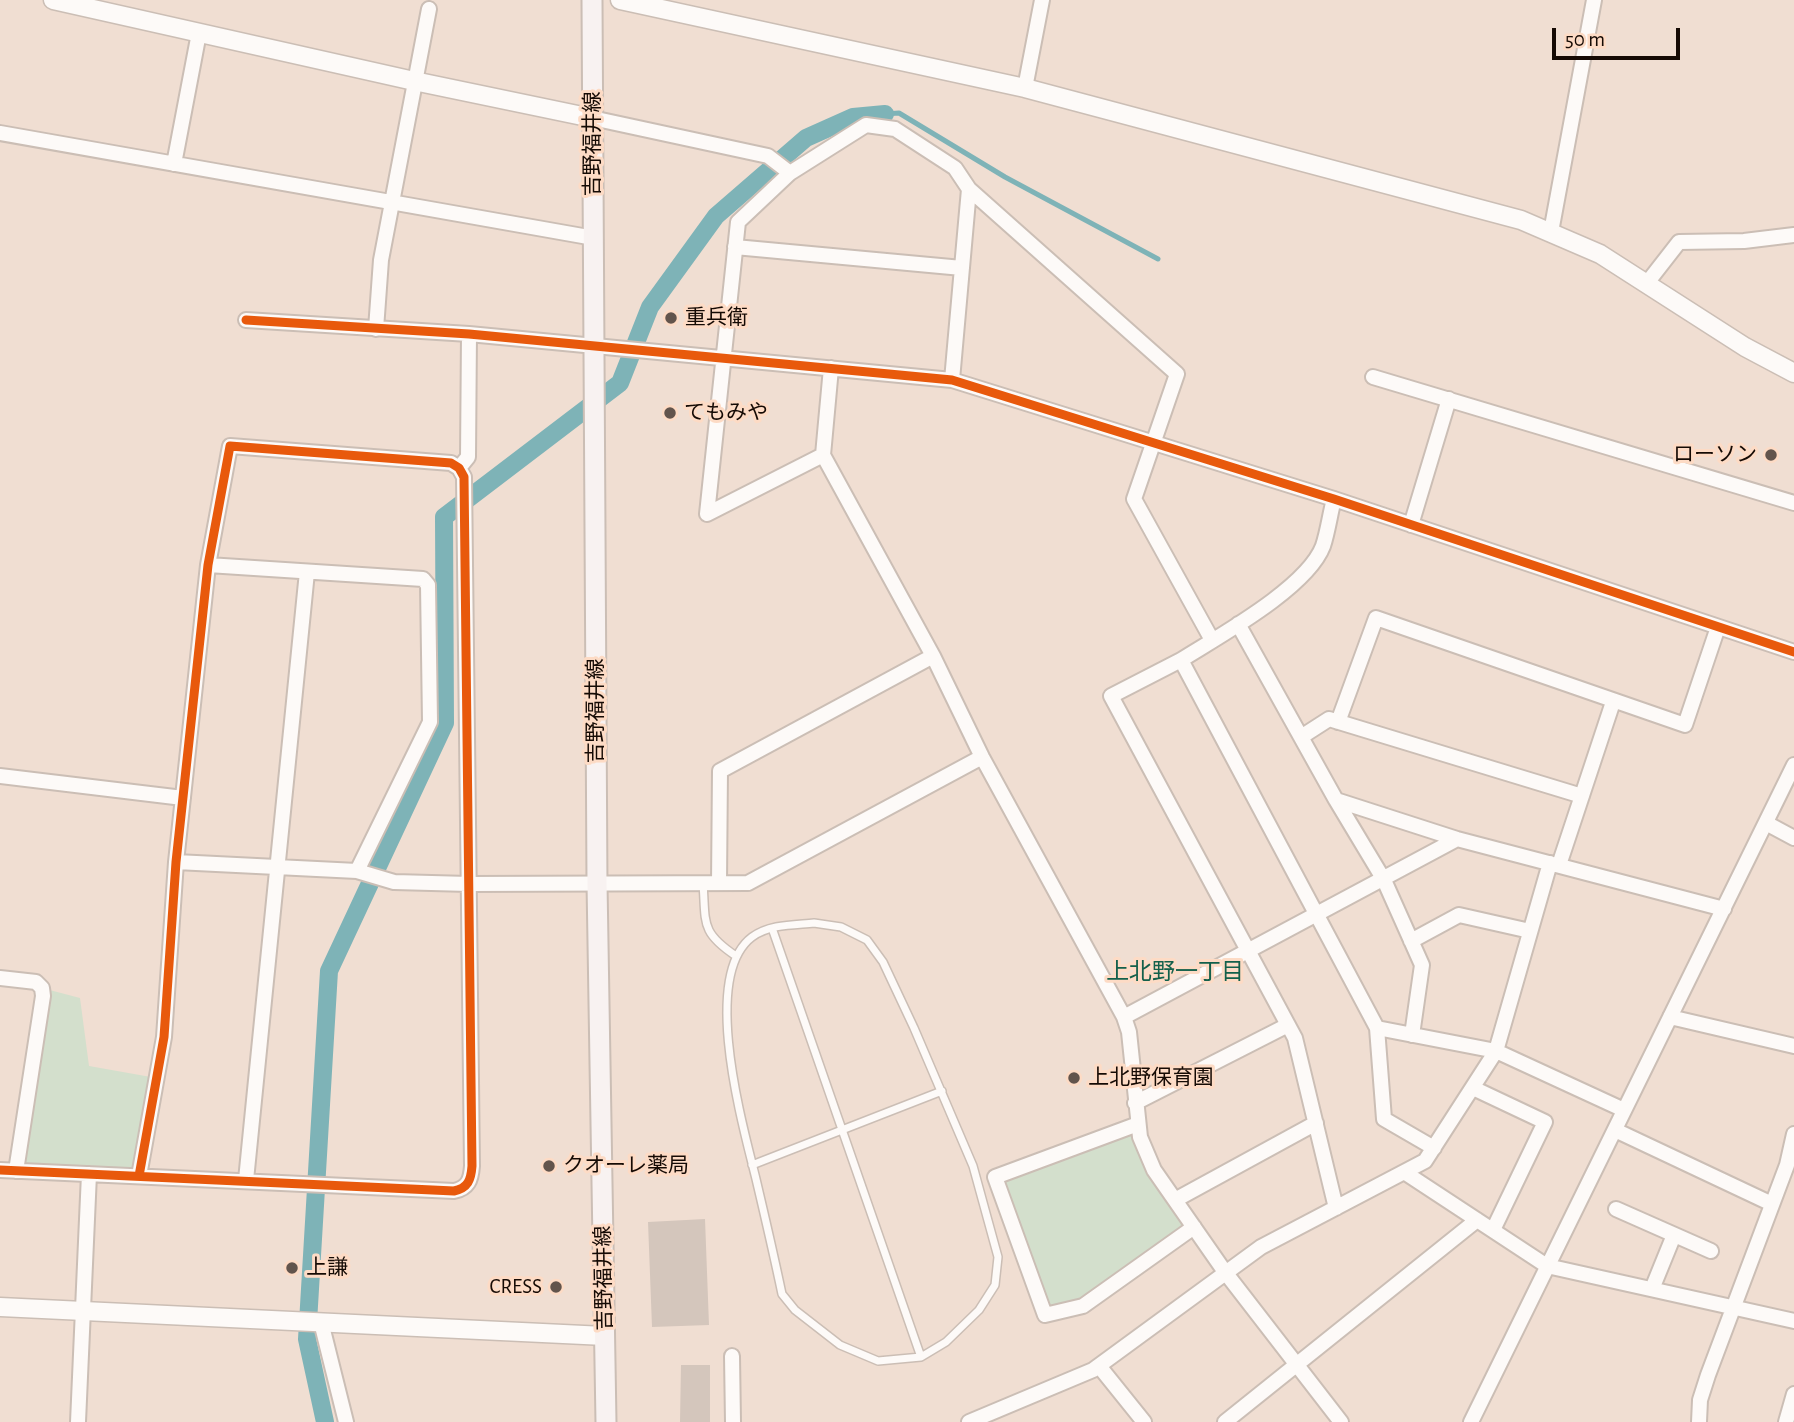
<!DOCTYPE html>
<html>
<head>
<meta charset="utf-8">
<style>
	body { margin:0 }
	#map { position:relative; width:1794px; height:1422px; overflow:hidden; background:#f0ded2; font-family:"Alegreya Sans",sans-serif }
	canvas { display:block }
	.scale { position:absolute; left:1552px; top:28px; width:128px; height:32px; box-sizing:border-box; border:4px solid #150a04; border-top:0; padding-left:9px; font-size:21px; line-height:24px; white-space:nowrap; color:#150a04; -webkit-text-stroke:5px #fddbc5; paint-order:stroke }
</style>
</head>
<body>
<div id="map">
<canvas width="1794" height="1422"></canvas>
<div class="scale">50 m</div>
</div>
<script>
const c = document.querySelector('canvas').getContext('2d');
c.lineJoin = 'round';
function fill(path, color) {
  c.fillStyle = color;
  c.fill(path, 'evenodd');
}
function stroke(path, color, width, dash) {
  c.strokeStyle = color;
  c.lineWidth = width;
  c.lineCap = dash ? 'butt' : 'round';
  c.setLineDash(dash || []);
  c.stroke(path);
}
function write(font, color, halo, rows, align = 'center') {
  c.font = font + ' "Alegreya Sans","Noto Sans JP",sans-serif';
  c.lineWidth = 6;
  c.setLineDash([]);
  c.textBaseline = 'middle';
  c.strokeStyle = halo;
  c.fillStyle = color;
  for (const [text, x, y, turn = 0] of rows) {
    c.save();
    c.translate(x, y);
    c.rotate((+turn || 0) * Math.PI / 180);
    c.textAlign = isNaN(turn) ? turn : align;
    if (halo) c.strokeText(text, 0, 0);
    c.fillText(text, 0, 0);
    c.restore();
  }
}
const green = new Path2D(`
	M42,988l38,10 9,68 62,11 -12,99 -123,-5z
	M1138,1124l56,103 -104,74 -45,14 -44,-140z`);
const stream = new Path2D(`
	M885,114l14,-1 106,64 153,82`);
const canal = new Path2D(`
	M325,1422l-18,-83 22,-368 116,-248 -1,-206 176,-134 30,-76 66,-91 90,-78 47,-21 32,-3`);
const building = new Path2D(`
	M705,1219l4,106 -57,2 -4,-105z
	M681,1365h29v57h-30z`);
const service = new Path2D(`
	M703,883c3,40 -3,49 33,73
	M814,923l27,4 26,13 16,22 31,66 59,138 25,91 -3,28 -16,25 -33,32 -25,15 -43,4 -38,-16 -45,-35 -13,-16c-8,-38 -17,-77 -26,-115 -13,-53 -56,-203 -4,-242 18,-13 42,-12 62,-14z
	M772,928l149,429
	M752,1165l190,-74`);
const minor = new Path2D(`
	M1025,88l17,-88
	M592,118l176,38 22,17
	M0,133l594,105
	M174,164l25,-131
	M1551,232l43,-232
	M735,247l227,21
	M1647,283l32,-41 65,-1 50,-6
	M246,320l223,14 483,46 382,119 460,153
	M376,329l5,-69 48,-251
	M831,368l-8,87 110,201 49,101 142,260 5,15 11,105 14,33 71,102 116,150
	M1373,377l421,126
	M952,380l17,-191
	M823,455l-116,59 31,-292 52,-49 76,-48 29,4 60,39 14,21 208,185 -43,125 78,141
	M459,468l9,-11 1,-123
	M1334,499c-4,15 -6,32 -11,47 -16,42 -104,90 -142,114l196,368 119,23 128,59
	M1411,525l38,-126
	M208,565l215,14 5,6 2,137 -73,149
	M1238,624l98,176 48,80 38,85 -10,70
	M1181,660l-70,36 184,342 41,170
	M1338,722l38,-104 309,107 33,-98
	M1301,737l28,-18 253,77
	M0,776l183,22
	M1336,800l121,39 267,70
	M1766,823l28,15
	M176,862l181,9 37,11 75,2 279,-1 234,-126
	M1559,865l54,-163
	M719,883l1,-112 213,-115
	M1411,941l48,-26 71,16
	M0,978l36,4 6,6 1,8 -27,175
	M1124,1017l333,-178
	M1670,1017l124,29
	M1377,1028l7,91 50,29
	M1473,1088l72,34 -52,108
	M1135,1103l153,-78
	M1138,1124l-143,53 50,138 38,-9 111,-79
	M1615,1130l157,74
	M0,1170l454,21c14,-3 17,-11 18,-25l-8,-689 -5,-9 -8,-5 -221,-17 -22,119 -32,297 -12,175 -25,139
	M1404,1172l143,94 247,55
	M246,1180l61,-608
	M1175,1200l141,-77
	M1616,1209l95,42
	M1652,1289l22,-54
	M321,1322l25,100
	M732,1356l1,66
	M1099,1366l45,56
	M78,1422l11,-248
	M969,1422l124,-52 168,-123 164,-86 71,-110 54,-188
	M1225,1422l252,-202
	M1471,1422l323,-657
	M1699,1422l1,-22 8,-25 79,-210 7,-31
	M1786,1422l8,-28`);
const tertiary = new Path2D(`
	M53,0l361,81 178,37
	M620,0l405,88 496,132 79,34 145,93 49,26
	M0,1307l605,29`);
const secondary = new Path2D(`
	M592,0l5,883 9,539`);
const cycleway = new Path2D(`
	M246,320l223,14 483,46 382,119 460,153
	M0,1170l454,21c14,-3 17,-11 18,-25l-8,-689 -5,-9 -8,-5 -221,-17 -22,119 -32,297 -12,175 -25,139`);
const markers = [
	[671,318,7,"#62544c"],
	[670,413,7,"#62544c"],
	[1771,455,7,"#62544c"],
	[1074,1078,7,"#62544c"],
	[549,1166,7,"#62544c"],
	[292,1268,7,"#62544c"],
	[556,1287,7,"#62544c"]
];
const streetNames = [
	["吉野福井線",593,144,-90],
	["吉野福井線",596,711,-90],
	["吉野福井線",604,1278,-91]
];
const poiNames = [
	["重兵衛",685,318],
	["てもみや",684,413],
	["ローソン",1757,455,"right"],
	["上北野保育園",1088,1078],
	["クオーレ薬局",563,1166],
	["上謙",306,1268],
	["CRESS",542,1287,"right"]
];
const neighbourhoodNames = [
	["上北野一丁目",1175,972]
];
fill(green, '#d3dfcc');
stroke(stream, '#7eb3b7', 5);
stroke(canal, '#7eb3b7', 18);
fill(building, '#d4c6bc');
stroke(service, '#cbbeb5', 10);
stroke(minor, '#cbbeb5', 18);
stroke(tertiary, '#cbbeb5', 21);
stroke(secondary, '#cbbeb5', 23);
stroke(service, '#fdfaf8', 7);
stroke(minor, '#fdfaf8', 14);
stroke(tertiary, '#fdfaf8', 18);
stroke(secondary, '#f8f2f1', 19);
stroke(cycleway, '#e8590c', 9);
for (const [x, y, r, color] of markers) {
  const dot = new Path2D();
  dot.arc(x, y, r, 0, 2 * Math.PI);
  c.fillStyle = color;
  c.fill(dot);
  stroke(dot, '#fddbc5', 2.5);
}
write('21px', '#150a04', '#fddbc5', streetNames);
write('21px', '#150a04', '#fddbc5', poiNames, 'left');
write('23px', '#13604b', '#fddbc5', neighbourhoodNames);
</script>
</body>
</html>
